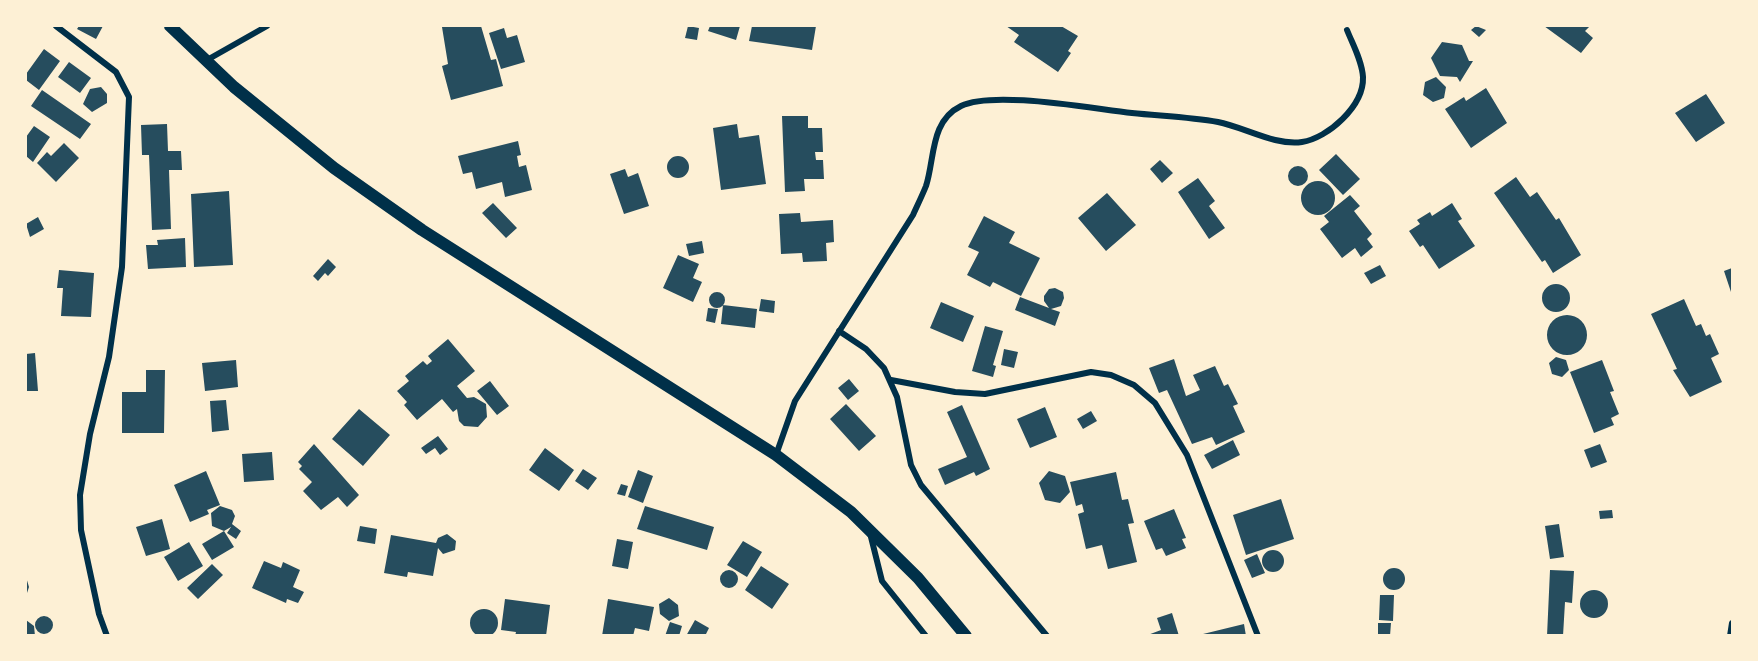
<!DOCTYPE html>
<html>
<head>
<meta charset="utf-8">
<style>
	body { margin:0 }
	#map { position:relative; width:1758px; height:661px; overflow:hidden; background:#fdf0d5; font-family:"DejaVu Sans",sans-serif }
	canvas { display:block }
	.frame { position:absolute; inset:0; border:27px solid #fdf0d5; pointer-events:none }
</style>
</head>
<body>
<div id="map">
<canvas width="1758" height="661"></canvas>
<div class="frame"></div>
</div>
<script>
const c = document.querySelector('canvas').getContext('2d');
c.lineJoin = 'round';
function fill(path, color) {
  c.fillStyle = color;
  c.fill(path, 'evenodd');
}
function stroke(path, color, width, dash) {
  c.strokeStyle = color;
  c.lineWidth = width;
  c.lineCap = dash ? 'butt' : 'round';
  c.setLineDash(dash || []);
  c.stroke(path);
}
const building = new Path2D(`
	M79,26h24l-7,13 -19,-10z
	M448,26h33l10,34 5,-1 7,27 -52,14 -9,-34 6,-2 -6,-37z
	M688,26l11,2 -2,12 -12,-2z
	M710,26h30l-4,14 -28,-9z
	M752,26h64l-4,24 -63,-9z
	M1006,26h55l17,10 -10,15 3,2 -13,19 -44,-30 5,-7z
	M1476,26l10,4 -7,7 -8,-7z
	M1544,26h46l-5,5 8,7 -12,15z
	M504,28l3,10 10,-3 8,27 -24,7 -12,-36z
	M1442,42l20,3 7,16h4l-13,21 -3,-5 -17,-1 -9,-18z
	M44,49l16,12 -21,29 -13,-10v-6z
	M69,62l22,16 -11,15 -22,-16z
	M1436,77l10,10 -2,11 -11,4 -10,-7 2,-13z
	M101,87l6,7v9l-15,9 -9,-8 7,-15z
	M1486,88l21,35 -36,25 -26,-39 19,-12 2,4z
	M42,90l49,34 -11,15 -49,-33z
	M1706,94l19,29 -29,19 -21,-29z
	M782,116h26v12h14l1,24h-8l1,8h7l1,19h-20l1,12 -20,1z
	M167,124l1,27h13l1,19h-13l2,59 -19,1 -3,-75h-7l-1,-30z
	M737,124l2,14 20,-3 7,49 -45,6 -8,-62z
	M34,126l16,11 -17,25 -7,-6v-19z
	M518,141l3,14 -4,1 2,11 7,-2 6,25 -27,7 -3,-15 -26,7 -4,-17 -9,2 -5,-18z
	M64,143l15,15 -23,24 -19,-19 10,-11 4,4z
	M1336,154l24,25 -17,16 -24,-25z
	M667 167a11 11 0 1 1 22 0a11 11 0 1 1-22 0Z
	M1160,160l13,13 -11,10 -12,-14z
	M1288 176a10 10 0 1 1 20 0a10 10 0 1 1-20 0Z
	M625,169l3,8 10,-4 11,33 -25,8 -14,-40z
	M1516,177l14,20 7,-5 19,28 3,-2 22,37 -28,18 -8,-13 -3,2 -48,-69z
	M1198,178l17,23 -6,5 16,22 -16,11 -31,-47z
	M1301 198a17 17 0 1 1 34 0a17 17 0 1 1-34 0Z
	M229,191l4,74 -39,2 -3,-73z
	M1107,193l29,32 -30,26 -28,-33z
	M1350,195l10,11 -6,5 18,23 -5,5 6,8 -12,10 -6,-9 -13,10 -22,-29 9,-7 -5,-6z
	M493,203l24,25 -11,10 -24,-25z
	M1452,203l10,16 -4,2 17,25 -36,23 -16,-24 -3,2 -11,-16 11,-7 -3,-4 13,-8 2,4z
	M800,213l1,9 32,-2 1,22 -8,1 1,18 -24,1 -1,-9 -21,1 -2,-40z
	M984,216l31,16 -6,11 31,15 -19,38 -28,-14 -3,5 -23,-12 12,-23 -11,-5z
	M38,217l6,12 -14,8 -4,-13z
	M185,238l1,29 -38,2 -2,-24h12l-1,-5z
	M702,241l2,12 -15,3 -3,-12z
	M678,255l21,9 -6,14 9,4 -9,20 -30,-14z
	M328,259l8,8 -8,9 -3,-3 -7,8 -5,-5z
	M1380,265l6,11 -15,8 -7,-11z
	M1732,268v27l-8,-24z
	M59,270l35,3 -3,44 -30,-1 2,-28h-6z
	M1542 298a14 14 0 1 1 28 0a14 14 0 1 1-28 0Z
	M1055,288l8,4 1,6 -3,8 -10,3 9,3 -5,14 -40,-16 5,-13 29,11 -5,-7v-5l5,-7z
	M709 300a8 8 0 1 1 16 0a8 8 0 1 1-16 0Z
	M761,299l14,2 -1,12 -15,-2z
	M1684,299l12,27 5,-2 5,12 4,-2 9,20 -8,4 11,24 -32,15 -17,-27 4,-1 -26,-55z
	M941,302l33,14 -11,26 -33,-14z
	M723,305l34,4 -2,19 -34,-4z
	M708,308l10,1 -3,14 -9,-2z
	M1547 335a20 20 0 1 1 40 0a20 20 0 1 1-40 0Z
	M985,326l18,5 -10,34 3,1 -3,11 -21,-6z
	M448,339l27,32 -18,15 10,12 7,-1 12,7 1,13 -9,10 -14,-1 -5,-5 -2,-12 -4,3 -11,-13 -25,21 -13,-15 3,-3 -10,-11 12,-10 -4,-5 18,-15 4,4 5,-4 -4,-5z
	M1004,349l14,3 -4,16 -13,-3z
	M35,353l3,38h-12v-37z
	M1556,357l10,3 3,10 -7,7 -10,-3 -3,-11z
	M1174,359l12,37 14,-6 -7,-15 22,-9 9,20 4,-2 10,20 -5,2 12,26 -29,13 -4,-8 -20,7 -25,-54 -8,3 -10,-25z
	M236,360l2,27 -33,4 -3,-28z
	M1602,360l12,31 -4,1 9,22 -8,4 3,7 -20,8 -24,-61z
	M146,370h19l-1,63h-42v-41h24z
	M849,379l10,12 -11,9 -10,-12z
	M490,381l19,25 -12,9 -20,-24z
	M226,400l3,30 -17,2 -2,-31z
	M846,404l30,32 -17,15 -29,-32z
	M962,405l28,64 -14,7 -2,-4 -29,13 -7,-16 29,-12 -20,-45z
	M1045,407l12,30 -27,11 -13,-29z
	M359,409l31,26 -27,31 -31,-27z
	M1091,411l6,10 -14,8 -6,-10z
	M438,436l10,13 -8,6 -5,-7 -9,6 -5,-6z
	M1233,440l7,15 -28,14 -8,-14z
	M314,444l45,51 -12,12 -9,-10 -17,13 -18,-19 9,-9 -13,-13 3,-3 -4,-4z
	M1600,444l7,18 -16,6 -7,-18z
	M545,448l29,22 -15,21 -30,-21z
	M272,452l2,28 -30,2 -2,-28z
	M583,469l14,9 -9,12 -13,-9z
	M638,470l15,6 -10,27 -15,-6z
	M206,471l14,34 -13,5 2,4 -19,8 -16,-37z
	M1049,471l16,5 5,16 -10,11 -15,-3 -6,-17z
	M1116,472l6,28 6,-1 6,24 -6,1 9,38 -29,7 -6,-24 -16,4 -8,-35 6,-2 -2,-8 -6,2 -6,-24z
	M621,484l7,2 -3,10 -8,-2z
	M1281,499l13,40 -48,16 -13,-40z
	M220,506l12,4 3,6 -3,8 9,7 -5,8 -9,-6 4,-6 -7,4 -12,-5 -1,-13z
	M645,506l69,21 -7,23 -70,-21z
	M1174,509l12,29 -4,1 4,9 -20,8 -4,-8 -6,2 -12,-29z
	M1612,510l1,8 -13,1 -1,-8z
	M162,519l8,30 -24,7 -10,-29z
	M1559,524l5,33 -14,2 -5,-33z
	M360,526l17,3 -2,15 -18,-3z
	M224,531l10,16 -22,13 -10,-16z
	M447,534l9,7 -1,9 -12,4 -5,-6 -5,28 -25,-4 -1,5 -23,-4 7,-38 45,8 2,-5z
	M617,539l16,3 -5,27 -16,-3z
	M743,541l19,11 -15,25 -20,-12z
	M189,542l14,24 -25,15 -14,-24z
	M1262 561a11 11 0 1 1 22 0a11 11 0 1 1-22 0Z
	M1257,554l8,19 -13,5 -8,-18z
	M264,561l17,7 2,-6 17,8 -7,17 11,5 -6,11 -11,-4 -1,4 -34,-15z
	M212,564l11,11 -25,24 -11,-11z
	M761,566l28,18 -17,25 -27,-19z
	M1383 579a11 11 0 1 1 22 0a11 11 0 1 1-22 0Z
	M720 579a9 9 0 1 1 18 0a9 9 0 1 1-18 0Z
	M1550,570l24,1 -2,32 -7,-1 -2,34h-16z
	M26,577l3,10 -3,9z
	M1580 604a14 14 0 1 1 28 0a14 14 0 1 1-28 0Z
	M1380,595h14l-1,26 -14,-1z
	M669,598l9,7 1,11 -10,5 -9,-7 -1,-10z
	M505,599l45,6 -4,31h-31l1,-4 -15,-2z
	M608,599l46,8 -5,24 -14,-3 -2,8h-31z
	M470 623a14 14 0 1 1 28 0a14 14 0 1 1-28 0Z
	M1172,613l7,23h-34l16,-6 -4,-12z
	M35 625a9 9 0 1 1 18 0a9 9 0 1 1-18 0Z
	M26,620l8,6 1,10h-9z
	M695,620l14,8 -4,8h-19z
	M670,622l12,4 -3,10h-14z
	M1378,623h13l-1,13h-12z
	M1244,624l2,12h-42l-1,-2z`);
const minor = new Path2D(`
	M56,26l60,46 13,25 -7,170 -13,90 -19,77 -10,61 1,35 18,84 8,22
	M207,60l60,-34
	M839,331l27,18 18,19 13,29 14,68 10,20 126,151
	M891,380l64,12 30,2 106,-22 20,3 23,10 21,18 32,52 71,181
	M776,455l19,-54 118,-186c4,-9 9,-19 13,-29 9,-28 4,-65 35,-80 33,-16 132,3 171,7 29,3 58,4 86,9 26,5 57,24 84,20 26,-4 62,-36 61,-65 -1,-16 -10,-32 -16,-47
	M870,533l12,48 44,55
	M1730,636l2,-13`);
const secondary = new Path2D(`
	M170,26l64,61 100,81 88,62 354,225 75,57 67,66 48,58`);
fill(building, '#264d5e');
stroke(minor, '#003049', 6);
stroke(secondary, '#003049', 12);
</script>
</body>
</html>
